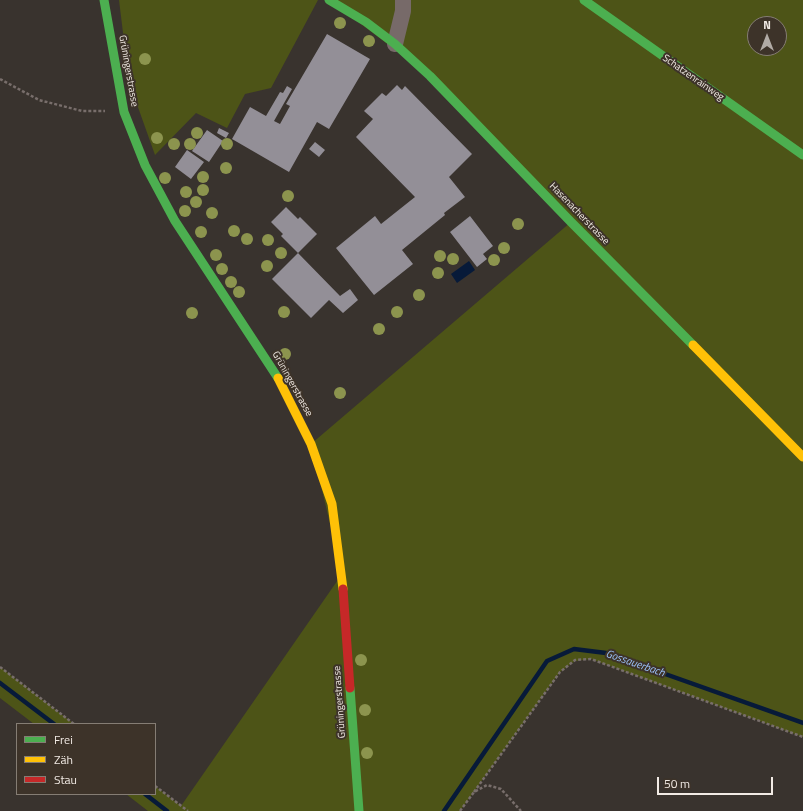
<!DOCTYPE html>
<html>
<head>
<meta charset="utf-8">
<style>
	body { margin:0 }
	#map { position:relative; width:803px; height:811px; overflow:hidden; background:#39332e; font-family:"Titillium Web",sans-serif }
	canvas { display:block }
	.legend { position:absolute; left:16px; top:723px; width:140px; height:72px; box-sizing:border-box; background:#3d3329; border:1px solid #857d74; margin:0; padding:5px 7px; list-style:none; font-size:12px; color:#f2ebe5 }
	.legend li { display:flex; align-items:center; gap:8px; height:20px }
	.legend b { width:20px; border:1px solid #857d74 }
	.north { position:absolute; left:747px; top:16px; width:40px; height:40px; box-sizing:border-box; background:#3d3329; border:1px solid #857d74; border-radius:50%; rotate:0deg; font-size:11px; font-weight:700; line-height:16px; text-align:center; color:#f2ebe5 }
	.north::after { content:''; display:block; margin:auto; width:14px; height:18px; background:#b1aba5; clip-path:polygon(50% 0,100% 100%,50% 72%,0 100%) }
	.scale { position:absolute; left:657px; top:777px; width:116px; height:18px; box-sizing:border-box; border:2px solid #f2ebe5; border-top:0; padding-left:5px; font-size:12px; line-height:14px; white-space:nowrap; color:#f2ebe5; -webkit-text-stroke:3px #3d3329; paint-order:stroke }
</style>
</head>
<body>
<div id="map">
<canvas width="803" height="811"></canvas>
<ul class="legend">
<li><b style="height:5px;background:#4caf50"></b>Frei</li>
<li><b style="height:5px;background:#ffc107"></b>Zäh</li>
<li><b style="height:5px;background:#c62828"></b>Stau</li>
</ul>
<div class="north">N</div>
<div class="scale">50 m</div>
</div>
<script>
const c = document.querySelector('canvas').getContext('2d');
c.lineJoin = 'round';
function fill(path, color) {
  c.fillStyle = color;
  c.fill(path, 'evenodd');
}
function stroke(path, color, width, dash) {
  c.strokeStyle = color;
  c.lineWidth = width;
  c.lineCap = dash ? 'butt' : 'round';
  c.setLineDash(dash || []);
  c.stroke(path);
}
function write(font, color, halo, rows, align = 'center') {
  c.font = font + ' "Titillium Web",sans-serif';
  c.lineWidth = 4;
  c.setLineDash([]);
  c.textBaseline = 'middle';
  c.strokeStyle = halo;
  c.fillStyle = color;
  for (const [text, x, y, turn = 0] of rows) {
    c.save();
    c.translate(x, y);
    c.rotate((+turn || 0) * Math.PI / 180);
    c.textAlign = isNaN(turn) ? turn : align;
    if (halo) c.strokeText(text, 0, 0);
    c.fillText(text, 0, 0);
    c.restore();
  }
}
const green = new Path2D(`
	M119,0h199l-47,88 -26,6 -18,34 -31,-15 -41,42 -26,-73z
	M329,0h474v737l-212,-78 -16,2 -15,11 -100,139h-312l-22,-17h29v-8l26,20 161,-232 -31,-130 260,-222 -141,-146zM755,24h24v24h-24z
	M0,667l74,57h-40l-34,-26z`);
const water = new Path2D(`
	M469,261l6,9 -18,13 -6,-9z`);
const stream = new Path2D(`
	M0,683l54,41
	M145,794l22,17
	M444,811l103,-150 27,-12 32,4 197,70`);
const building = new Path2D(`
	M327,34l43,25 -41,70 -12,-7 -28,50 -57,-33 18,-32 16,9 14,-24 3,1 4,-7 5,3 -18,32 6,3 10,-18 -4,-2z
	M397,85l5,5 3,-4 67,68 -23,23 16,20 -21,16 1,2 -43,35 11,14 -39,31 -38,-47 39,-32 6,8 34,-27 -59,-60 17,-18 -9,-8 18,-18 4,3z
	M219,128l10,5 -3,5 -9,-5z
	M207,130l16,11 -14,21 -17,-11z
	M315,142l10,8 -6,7 -10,-8z
	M187,150l17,12 -13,17 -16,-12z
	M286,207l12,12 2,-2 17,17 -19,19 -17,-17 2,-2 -12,-12z
	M470,216l23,30 -10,8 4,5 -10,8 -27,-35z
	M298,253l42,43 10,-7 8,11 -15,13 -14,-13 -18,18 -39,-39z`);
const path = new Path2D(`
	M0,79l39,21 43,11h23
	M0,667l74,57
	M155,786l33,25
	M474,792l86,-120 15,-12 16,-1 212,78
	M460,811l14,-19 13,-7 14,4 20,22`);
const street = new Path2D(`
	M395,44l8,-33v-11`);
const fast = new Path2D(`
	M104,0l20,112 21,53 30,56 103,157
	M329,0l37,22 29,22 35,32 141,146 122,123
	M584,0l219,155
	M350,688l9,123`);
const slow = new Path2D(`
	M693,345l110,112
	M278,378l33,66 21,60 11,85`);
const jam = new Path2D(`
	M343,589l7,99`);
const trees = [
	[340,23],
	[369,41],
	[145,59],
	[197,133],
	[157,138],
	[174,144],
	[190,144],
	[227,144],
	[226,168],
	[203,177],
	[165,178],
	[203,190],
	[186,192],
	[288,196],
	[196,202],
	[185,211],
	[212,213],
	[518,224],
	[234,231],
	[201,232],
	[247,239],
	[268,240],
	[504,248],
	[281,253],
	[216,255],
	[440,256],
	[453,259],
	[494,260],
	[267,266],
	[222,269],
	[438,273],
	[231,282],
	[239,292],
	[419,295],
	[284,312],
	[397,312],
	[192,313],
	[379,329],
	[285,354],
	[340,393],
	[361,660],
	[365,710],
	[367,753]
];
const streetNames = [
	["Grüningerstrasse",128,71,80],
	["Schatzenrainweg",693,78,35],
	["Hasenacherstrasse",579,214,46],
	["Grüningerstrasse",292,384,61],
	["Grüningerstrasse",340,702,-94]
];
const waterNames = [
	["Gossauerbach",635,664,19]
];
fill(green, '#4d5417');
fill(water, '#071a39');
stroke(stream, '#071a39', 4.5);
fill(building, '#938f97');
stroke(path, '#786e6b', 2.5, [3, 2]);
stroke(street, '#776a69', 16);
stroke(fast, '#4caf50', 9);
stroke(slow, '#ffc107', 9);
stroke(jam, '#c62828', 9);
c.fillStyle = '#8c944e';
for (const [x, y] of trees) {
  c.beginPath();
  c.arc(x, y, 6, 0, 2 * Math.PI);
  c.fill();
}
write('10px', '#f2ebe5', '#3d3329', streetNames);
write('italic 11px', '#9bc1f9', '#3d3329', waterNames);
</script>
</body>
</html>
